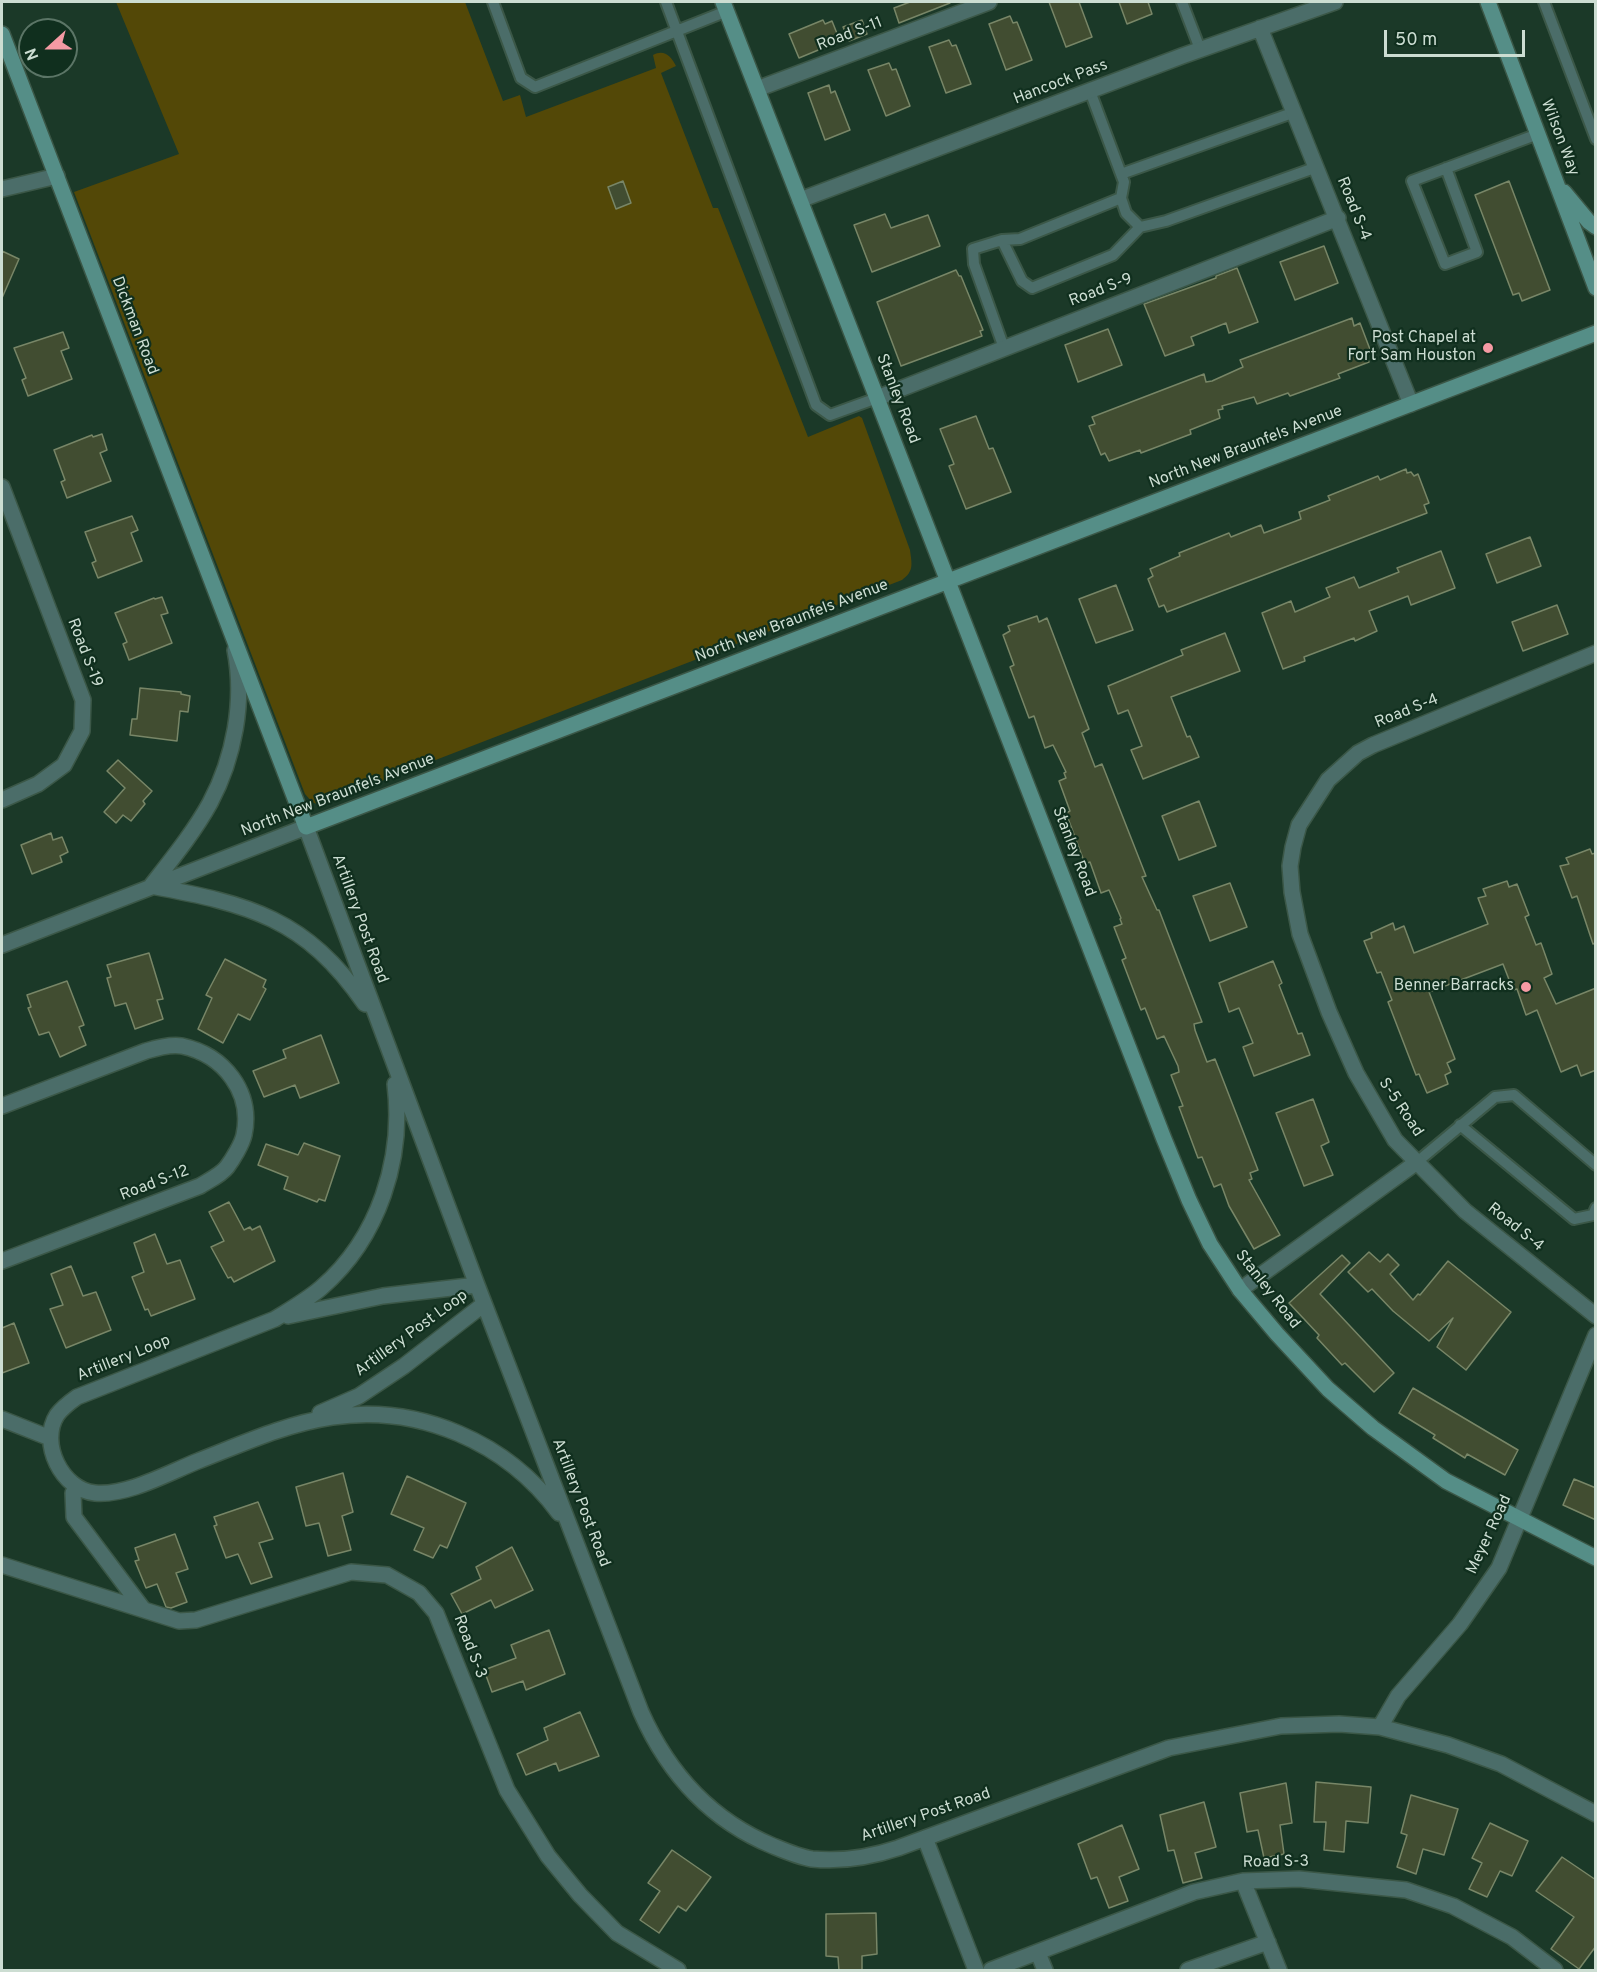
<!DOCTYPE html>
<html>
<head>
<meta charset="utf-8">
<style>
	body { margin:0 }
	#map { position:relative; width:1597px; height:1972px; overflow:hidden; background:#1b3928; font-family:Overpass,sans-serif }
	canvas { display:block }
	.frame { position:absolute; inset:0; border:3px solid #ccddd2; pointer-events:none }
	.north { position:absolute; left:18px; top:18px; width:60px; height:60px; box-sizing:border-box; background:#102f1e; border:2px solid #5b7566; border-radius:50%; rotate:249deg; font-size:16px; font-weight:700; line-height:24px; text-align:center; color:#ccddd2 }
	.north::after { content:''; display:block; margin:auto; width:21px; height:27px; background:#f49aa3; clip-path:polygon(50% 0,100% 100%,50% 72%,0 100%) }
	.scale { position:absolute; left:1384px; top:30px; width:141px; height:27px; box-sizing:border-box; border:3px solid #ccddd2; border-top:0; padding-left:8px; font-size:18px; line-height:21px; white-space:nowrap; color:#ccddd2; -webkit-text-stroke:4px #102f1e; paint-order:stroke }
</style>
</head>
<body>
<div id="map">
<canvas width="1597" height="1972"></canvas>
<div class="frame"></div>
<div class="north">N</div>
<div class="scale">50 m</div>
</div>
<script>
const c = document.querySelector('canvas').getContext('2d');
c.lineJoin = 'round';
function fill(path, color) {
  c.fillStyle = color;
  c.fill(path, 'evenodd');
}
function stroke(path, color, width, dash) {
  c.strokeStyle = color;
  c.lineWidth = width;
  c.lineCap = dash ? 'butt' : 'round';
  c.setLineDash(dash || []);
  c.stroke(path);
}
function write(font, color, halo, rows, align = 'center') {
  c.font = font + ' Overpass,sans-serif';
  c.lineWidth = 4.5;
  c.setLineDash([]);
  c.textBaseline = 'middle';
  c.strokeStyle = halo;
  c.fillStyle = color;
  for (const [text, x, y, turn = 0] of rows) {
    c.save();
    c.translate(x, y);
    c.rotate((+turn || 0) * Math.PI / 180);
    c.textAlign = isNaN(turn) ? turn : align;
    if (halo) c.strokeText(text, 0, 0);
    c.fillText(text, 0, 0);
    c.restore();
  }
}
const green = new Path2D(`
	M116,2h349l38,99 17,-6 6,22 130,-49 -3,-13c11,-6 18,1 23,11l-15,7 52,135h5l90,229 51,-21 3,2 48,132c2,15 4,21 -8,30l-583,225 -7,-3 -7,-8 -231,-602 105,-38z`);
const building = new Path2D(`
	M910,2h39l1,1 -51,20 -5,-15z
	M1049,2h30l13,35 -26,10z
	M1119,2h29l4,12 -25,10z
	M1010,16l3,7 4,-1 15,38 -26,10 -17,-46z
	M823,20l2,4 7,-3 8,20 -41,17 -10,-24z
	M862,20l5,14 -18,7 -6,-14z
	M949,40l3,6 4,-1 15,39 -25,9 -17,-46z
	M889,63l3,7 4,-1 14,37 -24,10 -18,-46z
	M829,85l2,8 4,-2 15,39 -25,10 -17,-47z
	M623,181l8,22 -15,6 -8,-22z
	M1509,181l41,109 -28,11 -3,-8 -6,2 -38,-100z
	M885,214l6,14 37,-13 12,31 -68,26 -18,-47z
	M1324,246l14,37 -43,17 -15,-38z
	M2,251l17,8 -17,39z
	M1237,268l21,54 -29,11 -3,-10 -35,14 3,8 -29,11 -21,-52 72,-26v-2z
	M956,270l3,6h2l22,54 -3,1 2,5 -81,30 -24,-64z
	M1352,318l2,8 6,-3 11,29 -5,2 3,8 -31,12 2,4 -50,18 -2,-3 -31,11 -3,-7 -32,9 1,3 -5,1 2,8 -30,12 1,4 -50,19 -1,-3 -31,11 -4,-8 -4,2 -12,-29 6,-2 -3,-7 112,-43 2,8 6,-1 31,-14 -3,-7z
	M1108,329l14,36 -44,17 -13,-37z
	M63,332l6,16 -8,3 11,28 -44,17 -6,-16 4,-2 -12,-30z
	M976,416l13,33 4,-1 18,44 -45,17 -17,-43 5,-2 -14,-35z
	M102,434l5,16 -7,3 11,28 -44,17 -6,-16 4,-2 -11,-30 38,-15 1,2z
	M1406,469l1,4 4,-1 3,4 4,-2 11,29 -5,2 3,8 -260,99 -3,-7 -5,2 -11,-28 5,-3 -3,-7 30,-13 -1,-3 50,-20 2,4 30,-12 3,8 32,-12 5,-2 -2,-7 31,-12 -2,-4 50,-20 2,4z
	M132,516l6,14 -7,3 11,28 -44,17 -6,-15 4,-2 -11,-29z
	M1530,537l11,29 -44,17 -11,-29z
	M1441,551l14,37 -44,17 -3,-9 -39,15 8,20 -22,10 -1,-3 -50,19 1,4 -22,8 -21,-56 29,-12 4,11 35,-15 -4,-9 28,-11 5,11 40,-16 -2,-4z
	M1116,585l17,45 -37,13 -17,-44z
	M162,597l6,16 -7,2 11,28 -43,17 -6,-16 4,-2 -12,-29 39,-15 1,1z
	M1557,605l11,29 -45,17 -11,-29z
	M1037,616l2,6 8,-4 42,111 -7,4 13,34 7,-3 44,112 -4,1 15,33h2l43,112 -8,2 1,6 12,32 8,-3 43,111 -8,3 2,6 -3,1 31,55 -26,14 -25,-43 -8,-22 -7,3 -12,-30 -4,1 -19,-51 4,-1 -12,-31 8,-3 -1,-6 -14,-30 -7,3 -12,-31 -4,2 -19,-50 4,-2 -12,-31 8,-3 -2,-5 1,-1 -12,-28 -8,3 -11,-31 -5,2 -19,-51 4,-2 -11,-30 7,-3 -2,-5 2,-1 -13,-27 -8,3 -11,-32 -5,2 -19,-51 4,-2 -11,-30 7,-4 -2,-5z
	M1225,633l15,38 -69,26 16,40 3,-1 9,21 -56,22 -12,-29 11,-4 -14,-36 -10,4 -10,-28 75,-31 -2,-5z
	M140,688l41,4v2l9,2 -2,16 -8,-1 -3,30 -47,-6 2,-16h5z
	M118,760l34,31 -9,10 2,3 -14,17 -8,-6 -7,8 -12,-11 21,-24 -18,-17z
	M1199,801l17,45 -37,14 -17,-44z
	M51,833l2,7 9,-3 6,15 -8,4 2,6 -30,12 -11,-29z
	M1590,849l2,5 4,-1v90l-3,1 -16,-48 -5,2 -12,-32 9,-2 -3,-6z
	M1507,881l2,6 8,-3 12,31 -4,2 11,28 5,-2 11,31 -8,4 12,26 40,-16v82l-15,6 -4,-11 -16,7 -24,-62 -11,5 -9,-26 -4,1 -10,-26 -74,28 26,67 -8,4 4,9 -6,3 3,9 -21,9 -8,-19 -3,1 -28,-73 4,-2 -11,-28 -4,1 -13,-32 8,-3 -1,-5 22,-10 2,7 9,-4 10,27 74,-29 -10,-26 8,-2 -3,-7z
	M1230,883l17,44 -37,14 -17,-45z
	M149,953l14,46 -6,1 6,19 -28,10 -9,-26 -11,3 -8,-28 4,-1 -4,-12z
	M225,959l41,21 -3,7 3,2 -16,31 -12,-6 -15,29 -25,-14 14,-31 -6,-3z
	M1273,961l9,22 -3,2 19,49 4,-1 8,22 -56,21 -11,-29 10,-4 -14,-35 -10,4 -10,-29z
	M67,981l17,44 -5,2 7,18 -26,12 -11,-25 -10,3 -11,-27 3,-1 -4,-12z
	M321,1035l18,48 -39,15 -5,-13 -31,12 -11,-26 33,-13 -3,-8z
	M1313,1099l16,43 -8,4 12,29 -29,11 -28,-73z
	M304,1143l36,13 -15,45 -6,-2 -2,3 -33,-13 4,-12 -30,-12 8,-21 32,11z
	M229,1202l15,28 6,-3 2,3 8,-4 15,35 -41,21 -3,-5 -3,1 -17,-31 13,-6 -15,-29z
	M155,1234l12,30 13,-4 15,39 -44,17 -3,-7 -3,1 -13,-33 12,-5 -10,-29z
	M1369,1252l11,10 8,-8 11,11 -9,9 23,26 5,-6 2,1 28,-34 63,51 -45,58 -29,-23 16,-29 -24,23 -36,-30 -21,-22 -4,3 -20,-20z
	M1342,1255l8,8 -30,31 74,79 -20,19 -29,-29 -3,2 -25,-27 2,-3 -30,-32z
	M71,1266l12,30 13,-4 15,38 -45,18 -16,-39 13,-4 -12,-31z
	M14,1323l15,40 -27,10v-45z
	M1413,1388l105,62 -13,25 -38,-21 -2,4 -32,-20 2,-3 -36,-22z
	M343,1473l10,39 -11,4 9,34 -23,6 -9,-33 -13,3 -10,-39z
	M407,1476l59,27 -19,45 -7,-3 -7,13 -19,-8 10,-22 -33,-14z
	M1574,1479l22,9v32l-33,-15z
	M258,1502l15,37 -14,4 13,34 -21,7 -13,-30 -12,4 -12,-32 3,-1 -3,-8z
	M175,1534l13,35 -12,4 11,29 -16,6 -5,-1 -9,-23 -11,4 -11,-27 4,-1 -4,-12z
	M512,1547l21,43 -38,18 -4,-8 -29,14 -11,-20 30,-15 -5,-12z
	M549,1630l16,44 -39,16 -3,-9 -31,11 -8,-22 32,-12 -5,-13z
	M580,1712l19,44 -40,15 -3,-8 -30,12 -9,-21 31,-14 -4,-12z
	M1316,1782l55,5 -3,36 -22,-2 -2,31 -20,-2 2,-28h-12z
	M1286,1783l6,40 -12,2 4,29 -20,4 -6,-28 -11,2 -7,-39z
	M1411,1795l47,14 -14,46 -21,-6 -7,25 -19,-7 10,-32 -6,-2z
	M1204,1802l12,45 -21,6 7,25 -19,5 -9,-33 -6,1 -8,-36z
	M1490,1823l38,18 -16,35 -12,-5 -13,26 -18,-8 13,-26 -10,-5z
	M1122,1825l17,44 -20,8 9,24 -19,7 -12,-31 -6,2 -13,-35z
	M672,1850l39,27 -25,34 -8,-5 -19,27 -19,-13 20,-29 -12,-8z
	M1562,1857l34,23v66l-17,23 -28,-20 23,-32 -38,-26z
	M876,1913l1,41 -15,2v15h-23l-1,-14 -12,-1v-42z`);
const lane = new Path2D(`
	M493,2l28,76 14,9 192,-76
	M666,2l150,403 14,10 47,-17
	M1182,2l18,47
	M1544,2l52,137
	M1446,168l31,84 -32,12 -33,-83 126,-47
	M1121,174l174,-62
	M1121,198l5,15 14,14 26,-6 151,-54
	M1002,240l20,41 10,7 81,-33 27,-28
	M1004,348l-30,-84 -1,-15 29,-9 18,-1 101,-41 3,-16 -34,-91
	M1460,1125l114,94 19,-4 3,-7
	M1417,1162l78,-65 19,-2 82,70`);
const street = new Path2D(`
	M1260,28l151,376
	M757,89l232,-87
	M2,189l55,-13
	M800,200l382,-144 153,-54
	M877,398l461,-180
	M2,487l81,213 -1,31 -18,34 -26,19 -36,16
	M235,650c10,51 -1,108 -25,153 -16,29 -38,56 -59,83 98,18 155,32 214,118
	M1596,653l-223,92 -15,8 -30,27 -29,45 -6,22 -3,19 2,26 8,42 29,78 27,61 39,67 70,71 131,105
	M2,945l304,-118 171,458 164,427c27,61 69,108 132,134 12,5 26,11 39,13 30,3 59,-2 86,-11l271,-100 112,-22 58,-2 41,3 68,18 53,19 95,50
	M395,1084c9,75 -16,154 -74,204 -14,12 -30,21 -46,31l-198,78c-7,5 -15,11 -20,18 -18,28 5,75 38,78 32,3 73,-20 103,-32 44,-17 87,-37 134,-44 87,-13 175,25 227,96
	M2,1106l144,-55c10,-3 25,-7 36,-5 42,9 71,46 62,89 -2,9 -11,24 -17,32 -6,8 -19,14 -27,19l-198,75
	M1240,1290l177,-128
	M288,1316l95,-20 94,-11
	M320,1413l39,-17 45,-30 80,-62
	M2,1419l48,19
	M77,1487l-4,6 1,24 69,92
	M2,1565l177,56 17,-1 155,-48 36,3 32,18 17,20 71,177 41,66 32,39 37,38 61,37
	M1380,1727l18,-31 62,-72 39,-56 97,-233
	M925,1838l51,132
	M1243,1881l36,89
	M1038,1953l7,17
	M991,1970l203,-78 49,-11 56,-2 107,11 47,16 59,31 43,33
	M1188,1970l80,-28`);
const secondary = new Path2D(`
	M723,2c147,379 295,757 441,1137l25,61 21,44 30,46 37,44 51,55 45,39 73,53 150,77
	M1488,2l108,286
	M2,34l304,793 1290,-494
	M1564,192l25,30 7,5`);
const markers = [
	[1488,348,6,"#f49aa3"],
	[1526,987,6,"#f49aa3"]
];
const streetNames = [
	["Road S-11",850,35,-21],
	["Hancock Pass",1061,83,-21],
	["Wilson Way",1559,138,69],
	["Road S-4",1353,209,68],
	["Road S-9",1101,291,-21],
	["Dickman Road",134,326,69],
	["Stanley Road",897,399,69],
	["North New Braunfels Avenue",1246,448,-21],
	["North New Braunfels Avenue",792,622,-21],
	["Road S-19",84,653,69],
	["Road S-4",1407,712,-22],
	["North New Braunfels Avenue",338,796,-21],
	["Stanley Road",1073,852,69],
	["Artillery Post Road",359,919,70],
	["S-5 Road",1400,1108,56],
	["Road S-12",155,1184,-21],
	["Road S-4",1515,1228,39],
	["Stanley Road",1267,1290,52],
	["Artillery Post Loop",412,1334,-36],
	["Artillery Loop",124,1359,-22],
	["Artillery Post Road",580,1503,69],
	["Meyer Road",1490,1535,-65],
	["Road S-3",469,1647,69],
	["Artillery Post Road",926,1816,-19],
	["Road S-3",1276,1863,-1]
];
const poiNames = [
	["Post Chapel at",1476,339],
	["Fort Sam Houston",1476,357],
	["Benner Barracks",1514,987]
];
fill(green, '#534807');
fill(building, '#414d31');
stroke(building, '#788667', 1.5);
stroke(lane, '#3b5747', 14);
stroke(street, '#3b5747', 18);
stroke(secondary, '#3b5747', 18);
stroke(lane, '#4b6d69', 10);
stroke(street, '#4b6d69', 15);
stroke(secondary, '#558e87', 15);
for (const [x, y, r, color] of markers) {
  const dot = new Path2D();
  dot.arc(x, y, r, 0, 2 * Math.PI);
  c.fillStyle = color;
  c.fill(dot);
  stroke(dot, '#102f1e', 2);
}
write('16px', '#ccddd2', '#102f1e', streetNames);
write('16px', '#ccddd2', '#102f1e', poiNames, 'right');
</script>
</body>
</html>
